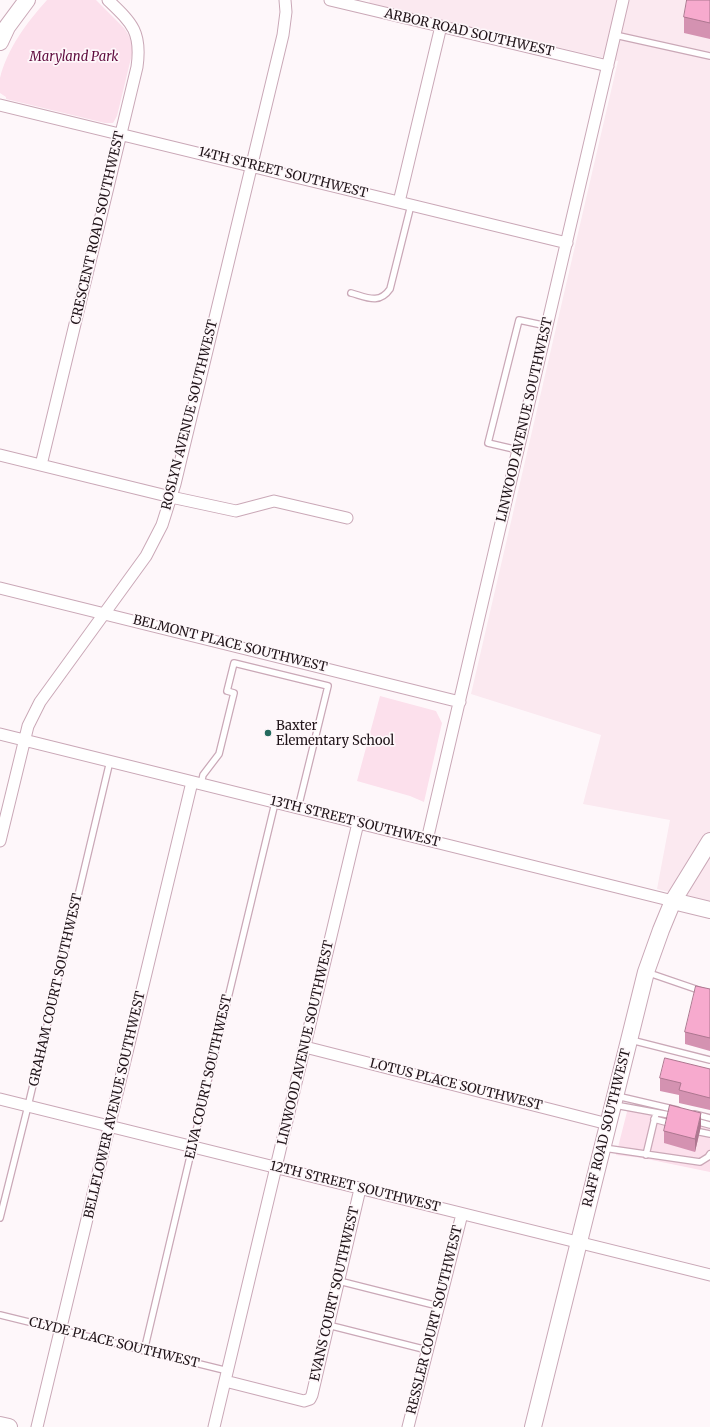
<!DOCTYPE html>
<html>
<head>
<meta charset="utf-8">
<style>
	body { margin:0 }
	canvas { display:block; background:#fef7fa }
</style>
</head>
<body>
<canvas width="710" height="1427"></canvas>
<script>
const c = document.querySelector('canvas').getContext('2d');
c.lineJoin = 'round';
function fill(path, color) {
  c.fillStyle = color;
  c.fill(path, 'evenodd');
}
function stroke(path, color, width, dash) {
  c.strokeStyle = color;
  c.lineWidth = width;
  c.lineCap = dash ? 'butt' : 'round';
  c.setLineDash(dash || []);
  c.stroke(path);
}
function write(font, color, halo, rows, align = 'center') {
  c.font = font + ' Merriweather,serif';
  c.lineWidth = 3.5;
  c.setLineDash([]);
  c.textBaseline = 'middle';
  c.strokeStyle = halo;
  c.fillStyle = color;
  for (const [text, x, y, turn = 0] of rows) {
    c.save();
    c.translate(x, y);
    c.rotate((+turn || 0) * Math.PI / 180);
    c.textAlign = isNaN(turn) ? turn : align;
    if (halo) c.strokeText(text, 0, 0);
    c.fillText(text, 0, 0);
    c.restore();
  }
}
const built = new Path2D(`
	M370,0h340v902l-53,-13 13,-69 -87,-16 18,-69 -130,-41 147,-633 -249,-57z`);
const green = new Path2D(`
	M47,0h49l28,28c6,8 9,16 8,26l-15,62 -4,7h-8l-99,-24v-2l-6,-4c0,-4 0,-10 0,-15 7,-29 27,-56 47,-78z
	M380,696l56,15 6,12 -18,79 -14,-6 -53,-15z
	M629,1104l81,17v51l-68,-14 -26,-3z`);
const lane = new Path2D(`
	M615,35l95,21
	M351,293c15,4 28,12 39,-4l21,-84
	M518,450l-30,-7 31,-123 28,6
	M201,784l2,-9 16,-21 15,-61 -7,-2 7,-28 94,23 -30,122
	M646,972l64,22
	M631,1040l79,20
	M617,1096l60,14
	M615,1105l60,11
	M695,1114l15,4
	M654,1119l15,4
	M695,1121l15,4
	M700,1132l10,2
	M604,1148l96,14 8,-5 2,-3
	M646,1155l10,-42
	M0,1218l28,-112 82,-345
	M339,1281l99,25
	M0,1315l228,56
	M328,1325l99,25
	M144,1351l58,-245 73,-303`);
const street = new Path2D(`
	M330,0l278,66
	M0,105l567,138
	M399,202l42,-176
	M0,455l171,42 65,14 38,-10 73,17
	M41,465l96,-398c5,-35 -5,-44 -29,-67
	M0,588l460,114
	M0,734l673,167
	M427,840l196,-840
	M0,841l28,-115 12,-24 106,-146 16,-31 13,-41 108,-449 3,-23 -1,-12
	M305,1047l303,77
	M0,1099l710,176
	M225,1381l79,20 6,-2 2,-4 48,-206
	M37,1427l155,-645
	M214,1427l144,-604
	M408,1427l54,-213`);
const secondary = new Path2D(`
	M0,42l7,-15 20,-27
	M673,901l37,9
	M0,1425l9,2
	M533,1427l113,-455 15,-42 12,-29 37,-60`);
const wall = new Path2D(`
	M710,0v39l-26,-6v-16z
	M710,989v62l-25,-7v-12z
	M710,1069v41l-31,-7v-8l-19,-4v-13z
	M701,1126l-6,26 -31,-9v-12z`);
const shadedWall = new Path2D(`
	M701,1113v13l-6,26v-13z`);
const building = new Path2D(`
	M687,0h23v23l-26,-6z
	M696,986l14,3v49l-25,-6z
	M665,1058l45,11v29l-31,-8 2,-7 -21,-5z
	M670,1105l31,8 -6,26 -31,-8z`);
const markers = [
	[268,733,4,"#246a5e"]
];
const streetNames = [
	["ARBOR ROAD SOUTHWEST",469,33,13],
	["14TH STREET SOUTHWEST",283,173,14],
	["CRESCENT ROAD SOUTHWEST",98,228,-77],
	["ROSLYN AVENUE SOUTHWEST",190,415,-76],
	["LINWOOD AVENUE SOUTHWEST",525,420,-77],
	["BELMONT PLACE SOUTHWEST",230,644,14],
	["13TH STREET SOUTHWEST",355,822,14],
	["GRAHAM COURT SOUTHWEST",56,990,-77],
	["LINWOOD AVENUE SOUTHWEST",306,1043,-77],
	["ELVA COURT SOUTHWEST",209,1077,-77],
	["LOTUS PLACE SOUTHWEST",456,1085,14],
	["BELLFLOWER AVENUE SOUTHWEST",115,1105,-77],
	["RAFF ROAD SOUTHWEST",607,1128,-76],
	["12TH STREET SOUTHWEST",355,1187,14],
	["EVANS COURT SOUTHWEST",335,1294,-77],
	["RESSLER COURT SOUTHWEST",435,1320,-76],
	["CLYDE PLACE SOUTHWEST",114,1343,14]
];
const parkNames = [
	["Maryland Park",74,57]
];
const poiNames = [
	["Baxter",276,726],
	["Elementary School",276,741]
];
fill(built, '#fbe9f0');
fill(green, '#fce0ec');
stroke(lane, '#caa8b7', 8);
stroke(street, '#caa8b7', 13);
stroke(secondary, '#caa8b7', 18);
stroke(lane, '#fff', 5.5);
stroke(street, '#fff', 11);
stroke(secondary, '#fff', 16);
fill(wall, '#d492b1');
fill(shadedWall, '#ad7790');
fill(building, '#f7aace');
stroke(building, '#ad7790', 1);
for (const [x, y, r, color] of markers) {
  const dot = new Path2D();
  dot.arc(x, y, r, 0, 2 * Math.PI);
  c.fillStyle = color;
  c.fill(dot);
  stroke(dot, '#fef7fa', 1.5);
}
write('13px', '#201419', '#fef7fa', streetNames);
write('italic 13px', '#5f0a3d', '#fef7fa', parkNames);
write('13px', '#201419', '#fef7fa', poiNames, 'left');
</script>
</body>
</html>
